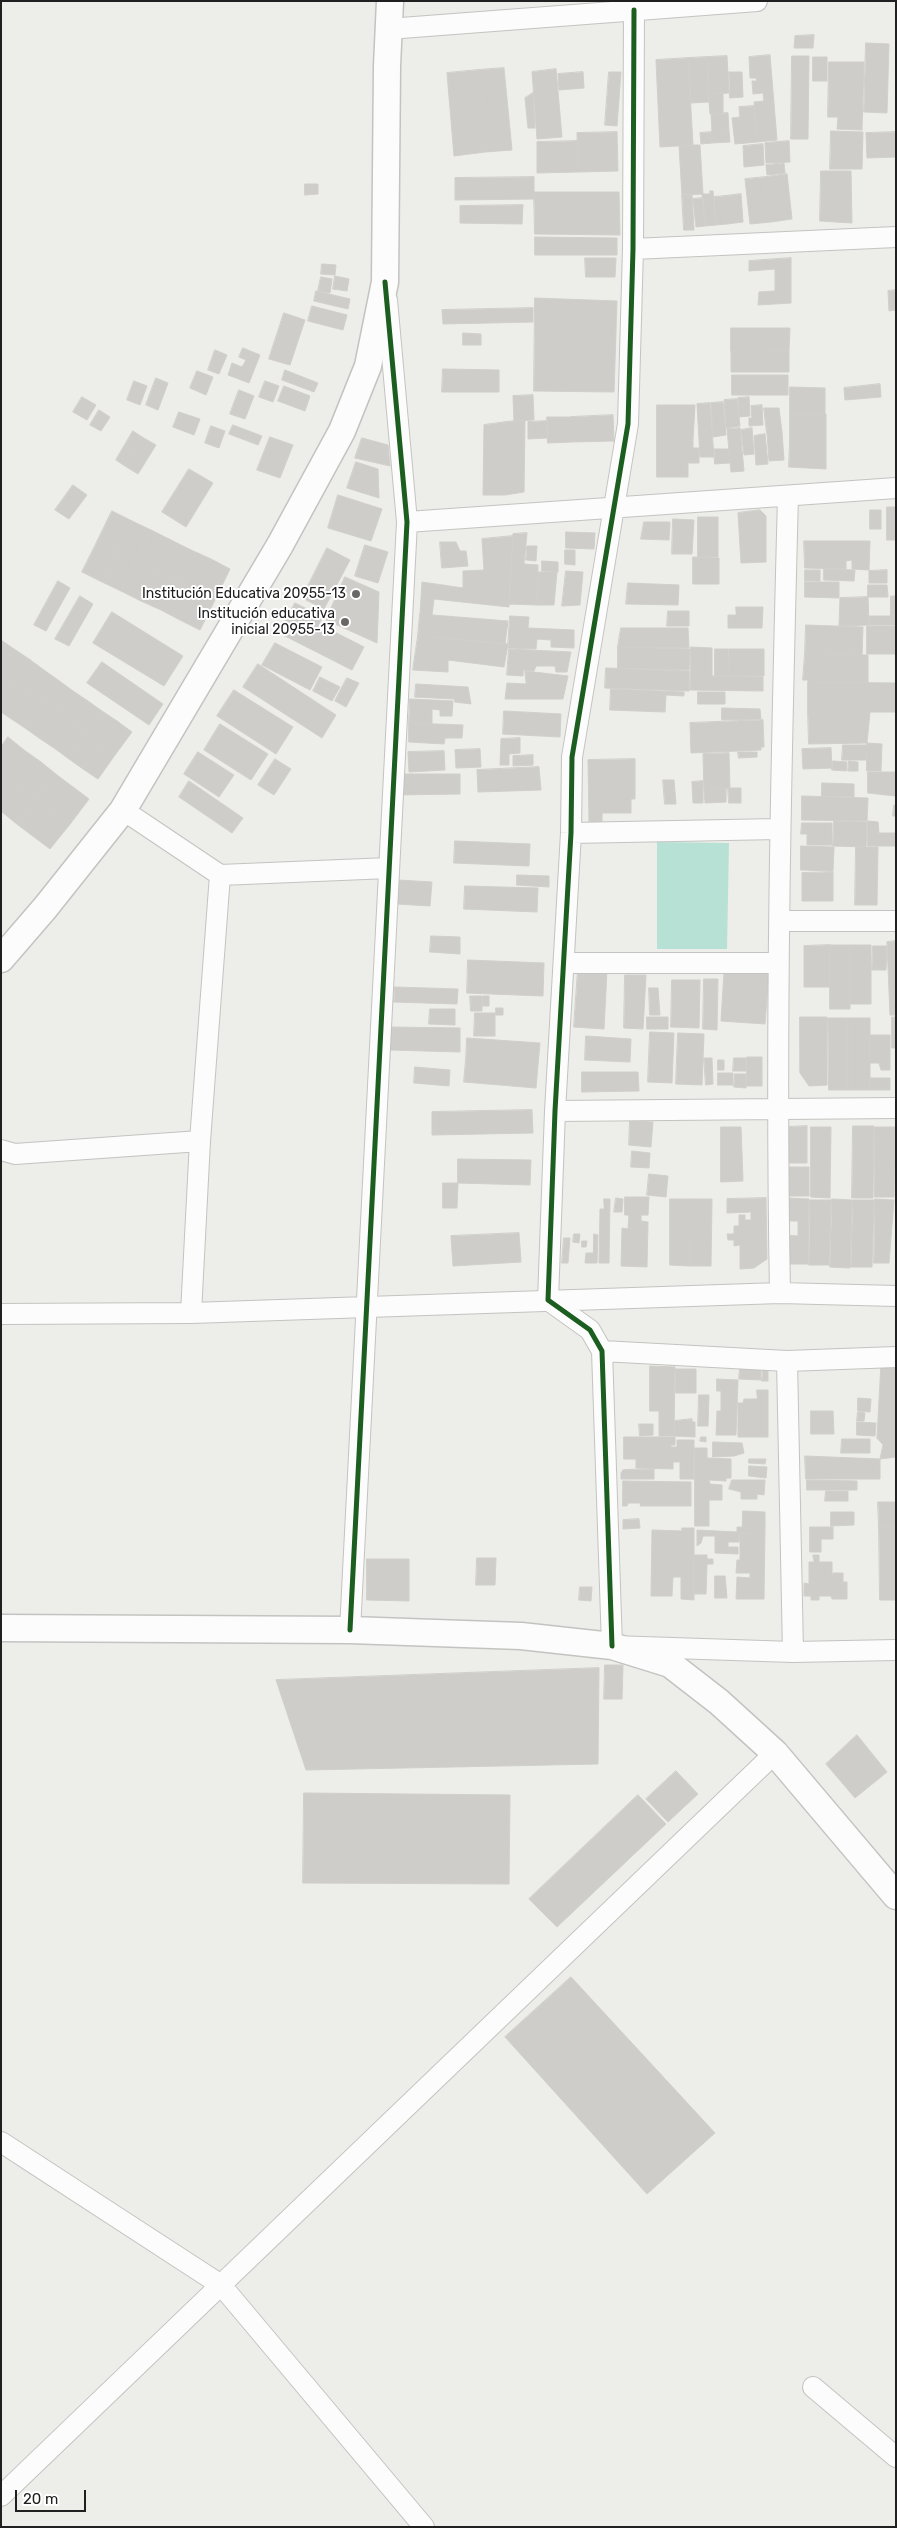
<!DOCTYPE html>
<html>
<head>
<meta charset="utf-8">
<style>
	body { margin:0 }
	#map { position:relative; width:897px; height:2528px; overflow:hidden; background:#edede9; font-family:Rubik,sans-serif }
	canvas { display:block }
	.frame { position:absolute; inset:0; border:2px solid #202020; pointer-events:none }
	.scale { position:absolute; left:15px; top:2490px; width:71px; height:22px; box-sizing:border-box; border:2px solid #202020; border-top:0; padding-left:6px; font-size:15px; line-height:18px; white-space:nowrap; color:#202020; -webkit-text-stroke:4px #fff; paint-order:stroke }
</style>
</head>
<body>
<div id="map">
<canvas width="897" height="2528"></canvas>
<div class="frame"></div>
<div class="scale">20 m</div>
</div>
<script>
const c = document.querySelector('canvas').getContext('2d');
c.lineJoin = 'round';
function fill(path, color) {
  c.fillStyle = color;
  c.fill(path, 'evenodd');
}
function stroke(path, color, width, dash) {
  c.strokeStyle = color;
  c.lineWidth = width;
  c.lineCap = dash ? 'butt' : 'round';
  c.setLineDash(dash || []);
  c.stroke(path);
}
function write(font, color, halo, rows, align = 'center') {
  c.font = font + ' Rubik,sans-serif';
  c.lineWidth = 4;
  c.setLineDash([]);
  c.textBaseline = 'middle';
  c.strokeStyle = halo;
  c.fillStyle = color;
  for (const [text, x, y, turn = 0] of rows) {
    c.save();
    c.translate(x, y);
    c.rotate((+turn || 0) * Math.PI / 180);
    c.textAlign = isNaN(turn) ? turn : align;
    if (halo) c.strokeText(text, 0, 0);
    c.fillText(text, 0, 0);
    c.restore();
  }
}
const pitch = new Path2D(`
	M657,842l72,1 -2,106h-70z`);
const building = new Path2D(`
	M814,35l-1,13h-19l1,-12z
	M866,43l23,1 -2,69 -23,-1z
	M770,55l7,85 -20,2 -3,-40 10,-1 -1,-8 -10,1 -1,-13h5l-1,-3h-6l-1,-21z
	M727,56l2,37 -20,1 -2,-37z
	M792,56h17l-1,83h-17z
	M707,57l2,45 -18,1 -3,-45z
	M813,57h14v24h-14z
	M688,58l5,87 -33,2 -4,-87z
	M829,62h35l-2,68 -25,-1 1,-12h-10z
	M504,68l8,82 -27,2 -7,-82z
	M556,69l6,68 -25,2 -5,-67z
	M478,70l7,82 -31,4 -7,-83z
	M583,72l1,16 -25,2 -1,-16z
	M609,72h12l-4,54 -12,-1z
	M729,72h13l1,25 -13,1z
	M533,93l2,35h-7l-3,-30z
	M723,93v8l-14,1v-8z
	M723,101v12l-13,1 -1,-12z
	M754,106l3,36 -22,2 -3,-26 8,-1 -1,-10z
	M728,113l1,18 -17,1 -1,-18z
	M729,131l1,11 -18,1v-11z
	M831,131l32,1 -1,37h-32z
	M617,132l1,39 -40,1 -1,-39z
	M712,132v11l-11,1 -1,-11z
	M896,132v25l-29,1 -1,-25z
	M577,141l1,31 -41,1v-31z
	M789,141l1,21 -24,1 -1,-20z
	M763,144l1,21 -20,2 -1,-21z
	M693,145h7l3,49 -21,1 -3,-49z
	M784,163l1,10 -18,2 -1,-10z
	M821,171h30l1,52 -32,-2z
	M787,174l5,45 -21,3 -5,-45z
	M534,177v22l-79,1v-22z
	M766,177l5,45 -21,2 -5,-45z
	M305,184h13v10l-13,1z
	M710,191h3l3,34 -11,1 -3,-32h8z
	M534,192h85l1,43 -85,-1z
	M741,194l2,28 -16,2 -2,-28z
	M682,195h10l2,35h-10z
	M725,196l2,28 -11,1 -2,-28z
	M703,198l2,28 -9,1 -3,-28z
	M523,205l-1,19 -62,-1v-17z
	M535,237l82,1v17h-82z
	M585,258h31l-1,19h-29z
	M791,258v45l-33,2 1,-13 16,-1v-22l-26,2v-10z
	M322,264l14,1 -1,10 -14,-1z
	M335,276l14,3 -2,12 -14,-2z
	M321,277l11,2 -2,14 -12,-2z
	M896,290v20l-7,1 -1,-20z
	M316,291l34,8 -2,10 -34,-8z
	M535,298l82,3 -3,91 -80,-1z
	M312,306l35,9 -4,15 -35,-9z
	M533,308v14l-90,2 -1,-14z
	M284,313l21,7 -15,45 -21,-6z
	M731,328h59l-1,22 -58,1z
	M463,333l18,1v11h-18z
	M243,348l17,7 -11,28 -21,-8 4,-12 10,4 4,-7 -7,-3z
	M215,350l12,5 -8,19 -11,-4z
	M789,350v22h-58v-21z
	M443,369l56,1v22h-57z
	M285,370l33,13 -4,9 -32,-12z
	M197,371l16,6 -7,18 -16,-7z
	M732,375h56v20h-56z
	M156,378l12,5 -10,27 -12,-5z
	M134,381l13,5 -7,19 -13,-5z
	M265,381l14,5 -6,16 -14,-5z
	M880,384l1,13 -36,3 -1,-12z
	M284,386l26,10 -5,15 -27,-10z
	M790,387l35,1v26h-35z
	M239,390l15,6 -9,23 -15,-5z
	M533,395l1,25 -20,1 -1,-25z
	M82,397l14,8 -9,15 -14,-8z
	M749,397l1,19 -11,1 -1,-19z
	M737,399l3,27 -14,2 -2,-28z
	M723,402l3,33 -13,2 -2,-34z
	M710,403l4,54h-14l-3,-53z
	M657,405h38l-2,35h-36z
	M762,405l1,20 -14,1v-8h3l-1,-12z
	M764,408h15l3,24 -15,1z
	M99,410l11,7 -9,14 -11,-6z
	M179,412l21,7 -6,16 -21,-8z
	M790,414h36v26h-36z
	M613,415l1,26 -42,1 -1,-25z
	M547,417h24l1,25 -24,1z
	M525,420l-1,72 -19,3 1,-73z
	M547,421v17l-19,1v-17z
	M506,422l-1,73h-22l1,-70z
	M233,425l29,11 -4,9 -29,-11z
	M211,426l14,5 -6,17 -14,-5z
	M740,428l4,43 -13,1 -4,-43z
	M752,428l2,26 -10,1 -3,-25z
	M133,431l9,6 -17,29 -9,-6z
	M782,432l2,28 -15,1 -2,-28z
	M765,434l3,30 -12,1 -2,-29z
	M142,437l14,8 -18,29 -13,-8z
	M270,437l23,8 -13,33 -23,-8z
	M362,438l26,7 2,21 -35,-8z
	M657,440h36v8h6v15h-11v14h-31z
	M790,440h36v29l-37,-2z
	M714,449h15l1,14 -15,1z
	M356,462l22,7 1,29 -32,-10z
	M189,469l24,14 -27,44 -24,-15z
	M73,485l14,10 -18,24 -14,-9z
	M338,495l44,14 -11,32 -43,-13z
	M887,507h9v33h-9z
	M760,510l6,6v46l-25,1 -3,-50z
	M870,510h11v19h-11z
	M112,511l20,10 -16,30 -19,-9z
	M698,517h20v40h-20z
	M673,519l21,1 -2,34h-20z
	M132,521l19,9 -15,31 -20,-10z
	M644,522h26l-1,18 -28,-1z
	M151,530l20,10 -15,31 -20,-10z
	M566,532l29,1 -1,16 -28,-1z
	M527,533l-3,31 14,1 -1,40 -28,-1 4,-70z
	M513,536l-4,71 -75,-8 -2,16 -12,-1 2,-32 41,6v-17l21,-1 -2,-31z
	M171,540l20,10 -15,30 -20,-9z
	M804,541h66l-1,29 -17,-1v-9l-6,1v8l-41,-1z
	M97,542l19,9 -14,31 -20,-10z
	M440,542h16l4,9h6l2,15 -26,2z
	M365,545l23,7 -10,31 -23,-7z
	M527,546h10l-1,15 -10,-1z
	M327,548l23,12 -26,49 -22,-11z
	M191,550l20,9 -16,31 -19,-10z
	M565,550h10v15l-10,-1z
	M116,551l20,10 -15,30 -19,-9z
	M693,557l26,1v26h-26z
	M211,559l19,10 -15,31 -20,-10z
	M136,561l20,10 -15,30 -20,-10z
	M542,561l16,1v10l-16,-1z
	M824,569l31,1 -1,11 -30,-1z
	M805,570h15v11h-15z
	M887,570v13h-18v-12z
	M156,571l20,9 -15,30 -20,-9z
	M566,571l17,1 -3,33 -18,1z
	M538,572h19l-3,33h-17z
	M345,577l34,15 -2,51 -51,-23z
	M176,580l19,10 -15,30 -19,-10z
	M58,581l12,7 -24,43 -12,-6z
	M805,582h34v16l-34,-1z
	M628,583l51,2 -1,20 -52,-1z
	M868,585h19l1,12h-20z
	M195,590l20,10 -15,30 -20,-10z
	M80,596l13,8 -24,42 -14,-7z
	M891,596h5v29h-27v-9h21z
	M868,597l1,28 -30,1 1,-28z
	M295,603l28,14 -4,7 45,23 -12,23 -73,-37z
	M736,607h27l-1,21h-34v-13h8z
	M668,611h21v15h-22z
	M112,612l71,44 -19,30 -71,-43z
	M420,614l88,7 -3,23 -87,-8z
	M510,616l19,1 -1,11 46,2v18l-23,-1v-7l-14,-1 -1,10 -28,-1z
	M806,625l57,2 -1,28 -57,-1z
	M867,626h29v28h-29z
	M621,628h67l1,20 -71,-1z
	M418,636l90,8 -4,23 -56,-7v12l-35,-2z
	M1,640l13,9 -13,19z
	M275,643l47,24 -12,23 -48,-25z
	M618,647l72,2 -1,21 -71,-2z
	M691,647l21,1v28l51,1v14l-73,-1z
	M14,649l15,10 -16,24 -12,-9v-6z
	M509,649l62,3 -4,20h-11l-1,-6h-19l-2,5 -11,-1v6l-16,-1z
	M715,649h13l1,27h-14z
	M729,649h35v27h-35z
	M805,654l63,1v28l-60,-1v-2h-5z
	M29,659l15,11 -17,23 -14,-10z
	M102,662l61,42 -14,21 -62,-42z
	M258,664l78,51 -14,23 -79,-51z
	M606,668l83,3v20l-84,-3z
	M44,670l14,10 -16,23 -15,-10z
	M525,671l43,5 -5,23h-58l2,-16 19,1z
	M1,674l12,9 -12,16z
	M320,677l20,10 -8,14 -19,-10z
	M347,678l12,5 -13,24 -11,-6z
	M58,680l15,11 -16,22 -15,-10z
	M808,682l88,1v29h-88z
	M13,683l14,10 -17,25 -9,-6v-13z
	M416,684l52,3 3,17 -16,-2 -1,-3 -39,-2z
	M611,689l73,3v4l-18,-1 -1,17 -55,-2z
	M234,690l59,37 -17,27 -59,-38z
	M73,691l15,10 -16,23 -15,-11z
	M698,692h27v12h-27z
	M27,693l15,10 -17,25 -15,-10z
	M410,699l43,2 -1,15h-12v-6l-8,-1v15l-23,-1z
	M88,701l14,10 -16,23 -14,-10z
	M42,703l15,10 -18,25 -14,-10z
	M722,708l38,1 1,10 -39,1z
	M102,711l15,10 -16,23 -15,-10z
	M504,711l57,3 -1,23 -57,-3z
	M808,712h62l-3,31 -58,1z
	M57,713l15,11 -18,24 -15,-10z
	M763,720l1,27h-3v3l-70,3 -1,-30z
	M117,721l15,11 -17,23 -14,-11z
	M409,723l54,2 -1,13h-17l-1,6 -35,-2z
	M72,724l14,10 -17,25 -15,-11z
	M220,724l48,30 -17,26 -47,-30z
	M86,734l15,10 -18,25 -14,-10z
	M8,737l16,13 -18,24 -5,-4v-23z
	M520,738v15l-11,1v11h-9l1,-26z
	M867,743l15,1 -1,27h-14z
	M101,744l14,11 -17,24 -15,-10z
	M843,745h24l-1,15h-24z
	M831,748l1,20 -29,1 -1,-20z
	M480,749l1,18 -25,1 -1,-18z
	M24,750l17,12 -19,24 -16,-12z
	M444,751l1,19 -36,2 -1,-20z
	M198,752l36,23 -15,22 -35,-23z
	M738,752h19v5l-18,1z
	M729,753l1,35 -26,1 -1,-35z
	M533,755v10l-20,1v-10z
	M275,759l16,10 -17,26 -16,-10z
	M635,759v40h-4v14h-29v9h-13l-1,-62z
	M833,761l14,1 -1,9 -14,-1z
	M849,761l9,1v9h-10z
	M41,762l16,13 -19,23 -16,-12z
	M539,767l2,23 -63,2 -1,-22z
	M1,770l5,4 -5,6z
	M868,772h28v24l-28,-3z
	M6,774l16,12 -20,26 -1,-32z
	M395,774h65v20l-65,1z
	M57,775l16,12 -19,24 -16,-13z
	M663,780h11l2,24h-11z
	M189,781l54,37 -11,15 -53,-36z
	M703,781v22h-10l-1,-21z
	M822,783l32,1v13l-32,-1z
	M22,786l16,12 -20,27 -16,-13z
	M73,787l16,12 -18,24 -17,-12z
	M726,788v14l-21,1 -1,-14z
	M728,788h13v15h-12z
	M802,796l66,2 -1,23 -65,-1z
	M38,798l16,13 -20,26 -16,-12z
	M894,805l2,1v10h-3z
	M54,811l17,12 -21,26 -16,-12z
	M834,821l33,1 -1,25 -33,-1z
	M868,821l10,1 1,11h17v13h-28z
	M802,823h30v22h-25v-11h-6z
	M455,841l75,3 -1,22 -75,-3z
	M801,846l33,1 -1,24 -32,-1z
	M856,847h22l-1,58h-22z
	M833,872v29h-31v-28z
	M517,875l32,1v11l-32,-2z
	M398,880l34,2 -2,24 -33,-2z
	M465,886l73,2 -1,24 -73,-3z
	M431,936l29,1v17l-30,-2z
	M896,941v74h-6l-3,-73z
	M830,945v42h-26v-41z
	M830,945h20v64h-20z
	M850,945h21v59h-21z
	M873,946h14l-1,24h-14z
	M468,960l76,3 -1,33 -76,-3z
	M578,969l29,1 -3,59 -30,-2z
	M769,971l-4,53 -44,-3 3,-48z
	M625,975h21l-3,54 -19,-1z
	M704,979h14l-1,51 -14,-1z
	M672,980h28l-1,48 -28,-1z
	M395,987l63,2 -1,15 -63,-2z
	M649,988h9l2,27h-10z
	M470,996h12v15h-11z
	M483,996h6v10h-6z
	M496,1008h7v7h-7z
	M430,1009h25v16l-26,-1z
	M475,1013h20v23h-21z
	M647,1017h21v12h-21z
	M800,1017h27v68l-18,1 -9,-13z
	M892,1017h4v31h-4z
	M828,1018h20v72h-19z
	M848,1018h22v72h-22z
	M390,1027l70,1v24l-70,-2z
	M650,1032l24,1 -2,50 -24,-1z
	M678,1033l26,1 -2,51 -26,-1z
	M870,1035h20v35h-9l-2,-7h-9z
	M586,1036l45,3 -1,23 -45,-2z
	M467,1038l73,5 -2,22 -72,-5z
	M747,1057h15v29h-15z
	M704,1058h8l1,26 -7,1z
	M734,1058h12v13h-13z
	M466,1060l72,5 -2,23 -72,-6z
	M718,1060h6v10h-6z
	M415,1067l35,3 -1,16 -35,-3z
	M582,1072h56l1,19 -57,1z
	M718,1073h15v12h-15z
	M735,1074h11v14l-12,-1z
	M870,1078h20v12h-20z
	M532,1110l1,23 -101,2v-23z
	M630,1121l23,1 -2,25 -22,-2z
	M807,1126v37h-20v-36z
	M853,1126h21l-1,72h-21z
	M721,1127h20l2,54 -22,1z
	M811,1127h20l-1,71 -19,-1z
	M875,1127h20l-1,70h-19z
	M632,1151l18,2 -1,15 -18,-1z
	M458,1159l73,1 -1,25 -72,-2z
	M786,1167h23v29h-22z
	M649,1174l19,2 -2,21 -19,-2z
	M443,1183h15l-1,25h-14z
	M625,1197h24l-1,18h-7v6l7,1 -1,45 -26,-1 1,-38 6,1 1,-14h-4z
	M616,1198l7,1 -1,13h-8z
	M766,1198l1,61 -13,9 -14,1v-24l-6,1v-6h-6l-1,-6h7v-8h5v-11h6v5h6v-8l-24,1v-14z
	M787,1198l22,1 -1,65h-22v-29l12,1v-15h-11z
	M604,1199h6l-1,64h-10l1,-54h4z
	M670,1199h21l-1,67 -20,-1z
	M691,1199h21l-1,67h-21z
	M832,1199l20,1 -2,68 -20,-1z
	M875,1199l19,1 -5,63h-15z
	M810,1200h21l-2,65h-20z
	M853,1200h21l-2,67h-21z
	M519,1233l2,29 -68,4 -2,-30z
	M574,1234h6l-1,9 -6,-1z
	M594,1234l4,1 -1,28h-12l1,-10h7z
	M564,1238h6l-2,25h-6z
	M582,1241h5l-1,6h-4z
	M896,1362v77l-19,-1 4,-75z
	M650,1366l25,1 -1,69h-15v-25h-9z
	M675,1369h21v24h-20z
	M740,1369l21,1v10l-22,-1z
	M763,1370l5,1v10h-6z
	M717,1379l21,1 -2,55h-20l1,-24h4v-20h-4z
	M757,1390h11v47h-30v-34h5l1,-4h13z
	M699,1395h10l-1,31h-10z
	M858,1398l13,1 -1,13 -12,-1z
	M811,1411h22l1,23h-23z
	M858,1412l7,1 -1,8h-7z
	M692,1419v3h3v15l-21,-1v-15z
	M857,1422l19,1 -1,13 -18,-1z
	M639,1424h14v11l-13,1z
	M624,1437h51v8h-4v2h6v-7h17v39h-14v-17h-7v7l-37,-1v-9h-12z
	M701,1437h5v5l-6,-1z
	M877,1438l19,1v18l-16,2 3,-14z
	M842,1439h28v14h-29z
	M713,1442l29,1 2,10 -10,3 -21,1z
	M695,1448h12v10l24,1v19h-5v3l-17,-1 1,4 12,1v15h-13v26h-14z
	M805,1456l75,3v20h-74z
	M749,1459h17l-1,5 -16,-1z
	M749,1466l18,1 -1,11 -17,-2z
	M654,1469v10h-33v-6l2,-3z
	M732,1480h33l-1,15 -7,-1v5h-16v-7l-12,-3z
	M807,1480l50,1v9h-50z
	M623,1481l68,1v24h-51l1,-3h-13l-1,3h-4z
	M826,1491h22v10h-23z
	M878,1502h18v25h-17z
	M743,1511l22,1v16h-13v5h-12l-1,9h-11v5h10v7l-23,-1v-17h-12l-2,7 -4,3v-16l40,2v-5h5z
	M831,1512h23v13l-23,1z
	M639,1519l1,9 -17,1v-9z
	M810,1527h23v12h-12v13h-11z
	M879,1527h17v73h-16z
	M682,1528h12v72l-13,-1v-22h-8l-1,19h-21l1,-66 30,1z
	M752,1528h13l-1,71h-28l1,-22 13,1v-5h-14l1,-13h3v-27h12z
	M694,1555h13v4h6v5h-6l-1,30h-12z
	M813,1555h6v7h13v16l1,-5h10v9h4v17h-15l-1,-3h-12v4h-8v-4h-7v-13l5,1v-22h5z
	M477,1558h19l-1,27h-19z
	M367,1559h42v42l-42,-1z
	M715,1576h10l2,22h-12z
	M580,1587h12l-1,14 -12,-1z
	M605,1665h18l-1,34h-18z
	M599,1668l-1,96 -292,6 -30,-90z
	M857,1735l30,37 -32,26 -29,-34z
	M676,1771l22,23 -30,28 -22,-23z
	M304,1793l206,2 -1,89 -206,-1z
	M638,1795l28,29 -109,103 -28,-28z
	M571,1977l144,156 -68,61 -142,-157z`);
const minor = new Path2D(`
	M634,10l-1,239 -5,175 -56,333 -1,76 -16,278 -7,189 42,30 12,21 10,295 181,6 103,-2
	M388,29l369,-28
	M633,249l263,-12
	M407,522l489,-34
	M123,810l97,65 169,-7
	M571,833l208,-4
	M779,921h117
	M564,963h214
	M555,1111l341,-3
	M1,1150l14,4 185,-13
	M780,1293c-5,-266 1,-531 8,-797
	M191,1313l9,-172 20,-266
	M1,1314l190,-1 589,-20 116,3
	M602,1351l185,10 109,-4
	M787,1361l6,291
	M350,1630l57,-1108 -20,-222
	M1,2142l220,143 203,242
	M813,2387l83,70
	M1,2496l774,-743`);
const tertiary = new Path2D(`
	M1,959l44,-51 78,-98 157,-265 62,-114 26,-65 17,-84 2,-216 3,-65
	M1,1628l349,2 171,6 91,10 58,18 49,38 56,51 121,143`);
const cycleway = new Path2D(`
	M350,1630l57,-1108 -22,-240
	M612,1646l-10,-295 -12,-21 -42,-30 7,-189 16,-278 1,-76 56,-333 5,-175 1,-239`);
const markers = [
	[356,594,5,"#686866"],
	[345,622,5,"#686866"]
];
const poiNames = [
	["Institución Educativa 20955-13",346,594],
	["Institución educativa",335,614],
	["inicial 20955-13",335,630]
];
fill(pitch, '#b8e1d6');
fill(building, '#cecdca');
stroke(building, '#d0cfca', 1);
stroke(minor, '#c3c3c1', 22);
stroke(tertiary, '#c3c3c1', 29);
stroke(minor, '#fcfcfc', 20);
stroke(tertiary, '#fcfcfc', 26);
stroke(cycleway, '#1b5e20', 5);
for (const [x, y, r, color] of markers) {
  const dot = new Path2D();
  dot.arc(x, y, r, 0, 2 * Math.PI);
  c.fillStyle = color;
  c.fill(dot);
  stroke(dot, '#fff', 2);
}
write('14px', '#202020', '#fff', poiNames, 'right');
</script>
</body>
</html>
